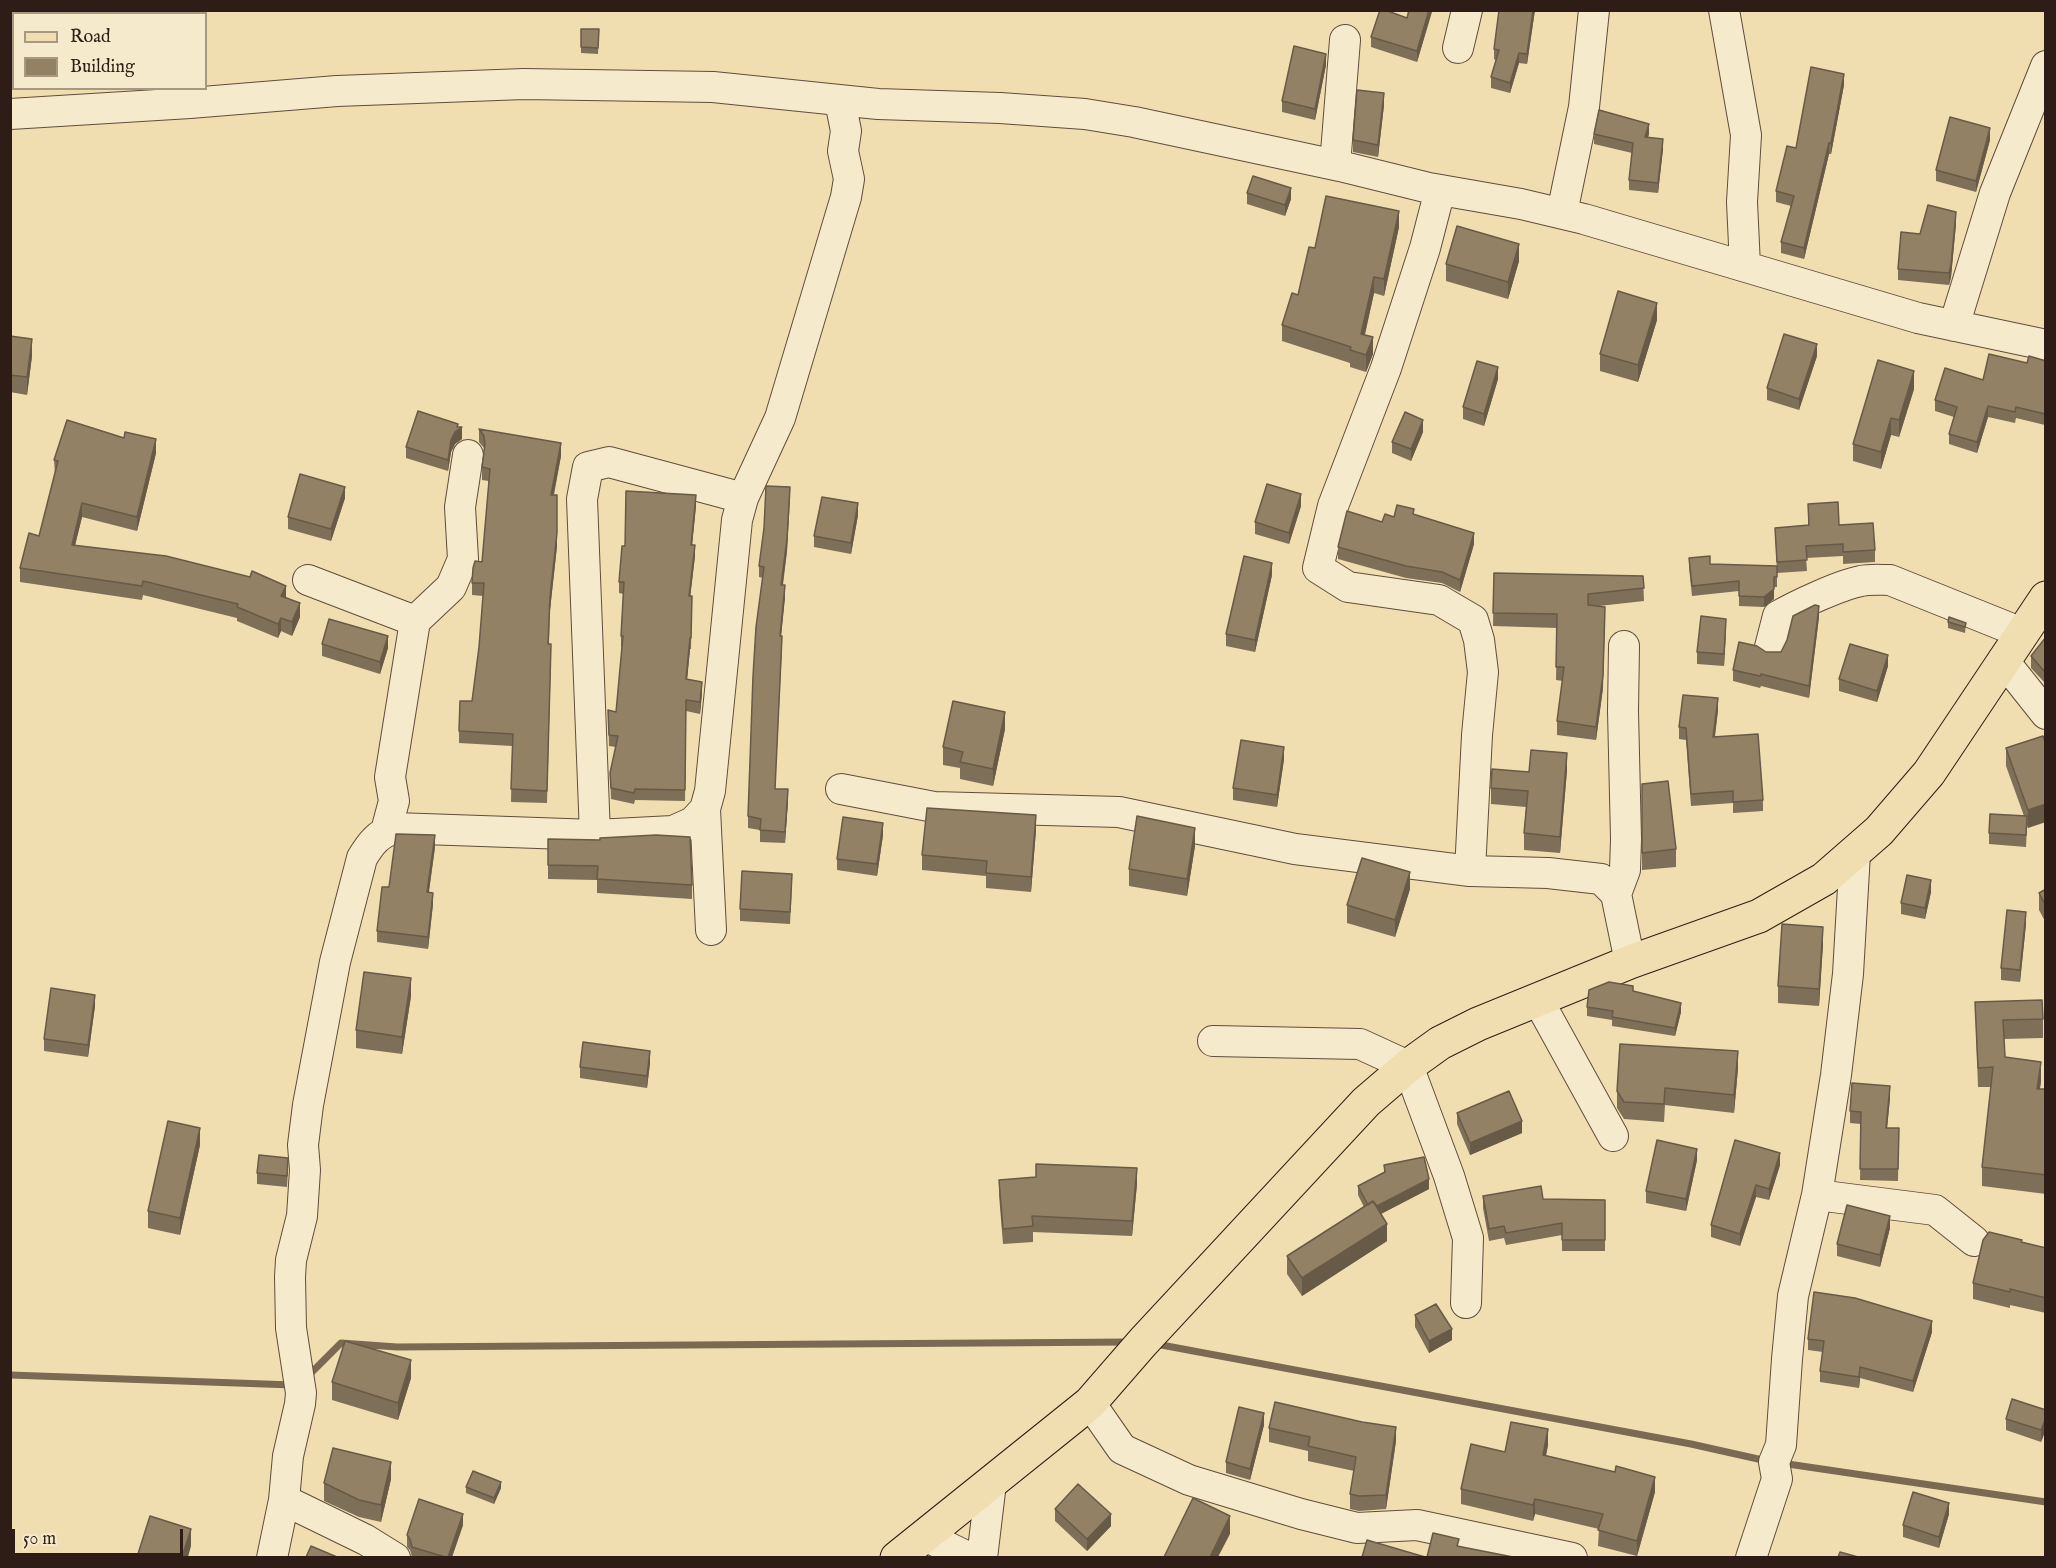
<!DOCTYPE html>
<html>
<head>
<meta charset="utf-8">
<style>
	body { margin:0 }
	#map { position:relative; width:2056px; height:1568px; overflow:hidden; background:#f1deb0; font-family:"IM FELL English",serif }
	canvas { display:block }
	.frame { position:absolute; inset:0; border:12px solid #2e1d16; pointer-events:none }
	.legend { position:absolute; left:12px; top:12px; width:195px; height:78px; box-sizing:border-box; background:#f6eacc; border:2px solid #a69883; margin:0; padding:8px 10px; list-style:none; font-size:18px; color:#2e1d16 }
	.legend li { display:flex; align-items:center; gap:12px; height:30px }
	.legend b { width:30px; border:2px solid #a69883 }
	.scale { position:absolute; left:12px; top:1529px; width:171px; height:27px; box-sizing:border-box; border:3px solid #2e1d16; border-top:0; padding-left:8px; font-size:18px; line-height:21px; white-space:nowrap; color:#2e1d16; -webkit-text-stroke:4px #f6eacc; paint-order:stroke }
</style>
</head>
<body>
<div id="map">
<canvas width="2056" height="1568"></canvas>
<div class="frame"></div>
<ul class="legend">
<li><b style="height:8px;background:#f1deb0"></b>Road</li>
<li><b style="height:16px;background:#938166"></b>Building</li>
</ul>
<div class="scale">50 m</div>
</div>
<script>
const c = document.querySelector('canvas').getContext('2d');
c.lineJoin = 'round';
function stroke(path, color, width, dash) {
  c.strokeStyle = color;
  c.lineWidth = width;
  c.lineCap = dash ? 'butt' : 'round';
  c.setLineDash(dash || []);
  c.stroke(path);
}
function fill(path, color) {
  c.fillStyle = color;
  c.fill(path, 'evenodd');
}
const stream = new Path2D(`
	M1156,1344l535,100 76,17
	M10,1375l283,10
	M307,1377l34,-34 56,4 733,-5
	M1781,1463l265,39`);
const minor = new Path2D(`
	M1724,10l22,125 -4,67 3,64
	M1458,48l9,-38
	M10,114l180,-11 147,-12 187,-7 189,3 165,17 122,4 85,6 49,8 206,44 89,22 92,16 63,15 334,99 128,27
	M1335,165l10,-125
	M1440,190l-15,58 -39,120 -53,138 -15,62 30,19 91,13 34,20 6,20 4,32 -6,63 -7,136
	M1562,213l22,-106 10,-97
	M1954,326l41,-133 51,-127
	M308,580l107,41
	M1770,647l8,-31c19,-11 62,-31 83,-35 9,-2 19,-1 29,-1l132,53
	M2003,660l43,54
	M841,789l93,18 185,5 176,37 175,22 78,2 53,6 15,15 14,68
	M386,831l8,-30 -4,-24 25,-156 36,-34 12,-28 -3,-52 8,-52
	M595,835l-13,-336 6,-32 21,-5 134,36
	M1616,894l9,-24 1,-31 -3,-128 1,-65
	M711,930l-6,-121 5,-18 27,-271 6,-22 37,-80 66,-221 3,-18 -6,-28 3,-20 -6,-30
	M1538,1000l75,136
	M1213,1041l147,3 48,22 41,110 19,62 -2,65
	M1817,1195l118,15 39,31
	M1090,1403l32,46 67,31 112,34 56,14 60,-3 155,33
	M284,1500l82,40 29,18
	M925,1536l45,22
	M272,1558l12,-58 4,-44 12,-52 1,-11 -10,-65 -1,-51 1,-17 11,-44 3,-46 -2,-25 5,-40 27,-143 27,-104c9,-15 16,-24 33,-30l200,7 78,-4 20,-9 12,-13
	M982,1558l9,-75
	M1751,1558l26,-79 -3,-17 7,-17 6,-86 6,-63 24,-101 19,-120 12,-101 7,-121`);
const major = new Path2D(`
	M897,1558l193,-155 53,-61 223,-240 42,-36 32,-23 38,-19 152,-62 129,-46 65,-37 55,-48 50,-58 117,-175`);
const wall = new Path2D(`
	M10,10h86l-1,4h-81v8l-4,-2z
	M1432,10l-15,52 -46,-15v-10l36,-19z
	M1499,10h36l-8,54 -8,-1 -9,30 -19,-5v-11l5,-17 -2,-1v-10z
	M581,29h18l-1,25 -17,-1z
	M1326,65l-11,55 -33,-8v-11z
	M1844,85l-13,69h-2l-25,105 -23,-6v-11l10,-36 -15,-4v-11l20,-43z
	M1384,105l-6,52 -25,-5v-12z
	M1594,134h55l-1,3 15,12 -5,44 -29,-3v-10l3,-27 -38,-9z
	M1990,140l-14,52 -40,-11v-11z
	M1247,193l44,6 -6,17 -38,-12z
	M1956,224l-5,53 -2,8 -51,-5v-11l22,-35z
	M1399,227l-15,69 -10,-3 -9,42 8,19 -7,18 -16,-5v-4l-68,-22v-16l16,-30 17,-47z
	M1519,261l-11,38 -62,-18v-17z
	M1657,320l-19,62 -38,-11v-17z
	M10,336l22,20 -5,39 -17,-3z
	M1817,356l-18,54 -32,-10v-12z
	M2046,361l-1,64 -29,-7 -1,5 -27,-6 -11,36 -28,-9v-10l5,-17 -19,-6v-11l48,-20 44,-17z
	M1498,379l-14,47 -21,-7v-12z
	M1914,389l-15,48 -8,-2 -10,34 -28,-8v-17z
	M458,427l4,12 -7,5 -4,8 -3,19 -42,-13v-11z
	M479,429l82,27 -7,39 3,51 -7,64 -1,34 2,13 -4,146 -36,-1 1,-56 -53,-3v-12l13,-30 7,-54 4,-51 -11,-1v-12l10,-21 7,-81 -7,-1v-13l2,-16v-3l-5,-6z
	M1423,432l-12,29 -19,-8v-11z
	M156,453l-19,78 -55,-14 -7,28 211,52 14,20 -8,19 -11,-5 -3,7 -41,-17v-3l-94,-23 -1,5 -122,-18v-14l19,-32 16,-62 -1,-14z
	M345,498l-14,43 -43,-12v-12z
	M790,498l-3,53 -4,34 2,12 -4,39 1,12 -7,141 13,12 -3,42 -25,-1v-12l-12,-2v-12l15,-238 -4,-1v-11l5,-38z
	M1808,504l67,46v12l-32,2v-8l-37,2 1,13 -30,2 -2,-45 33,-3z
	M696,506l-4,39 3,11 -5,40h2l-1,53h-1l-3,31 15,13 -2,21 -14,-3 -1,90 -50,-1 -1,4 -23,-5 -1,-26 6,-26 -7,-1 -1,-36 8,2 6,-65h-1v-11l2,-42 -4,-1v-11l6,-36z
	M1301,506l-12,38 -34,-10v-12z
	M858,515l-7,39 -37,-7v-11z
	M1414,515l60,29 -14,48 -18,-9 -36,-5 -68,-19v-12l44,-25 12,-5z
	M1689,558l21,6 67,2v21h-3v12l-10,8 -25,-1v-15l-47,5 -3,-28z
	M1494,573l149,3 1,25 -45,5 4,82 -7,52 -39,-5v-14l6,-40 -7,-1 1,-52 -64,-2z
	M1272,575l-17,77 -29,-6v-12z
	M1819,617l-10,81 -48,-12 -1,2 -27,-7v-11l33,-18h15z
	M1948,622l18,1 -1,10 -17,-5z
	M1726,630l-2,36 -27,-2v-12z
	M2046,637v43l-2,2 -13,-14v-12z
	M322,644l66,4 -8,26 -58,-18z
	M1888,666l-11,36 -38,-11v-12z
	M1718,710l-3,27 48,63v11l-30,2v-10l-42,3 -5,-66 -7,-1v-12z
	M1005,729l-12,57 -33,-7v-11l-17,-3v-18z
	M2043,736l-15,92 -1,-2 -1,21 -37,-3v-11l35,-17 -18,-50v-18z
	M1284,759l-7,48 -44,-7v-12z
	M1567,770l-7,83 -36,-3v-17l2,-26 -35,-3v-16l38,-16z
	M1642,784l34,65v18l-34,3z
	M1036,830l-5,62 -45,-4v-12l-64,-6v-15z
	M883,835l-6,41 -40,-6v-11z
	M548,839l144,46v14l-95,-6v-13l-49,-1z
	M1195,846l-8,50 -58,-10v-17z
	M435,847l-6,45 4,12 -5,45 -51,-7v-11l12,-44z
	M792,886l-2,38 -50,-3v-12z
	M1410,889l-15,48 -48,-14v-18z
	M2046,889v34l-7,-13v-17z
	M1931,892l-6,27 -24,-5v-11z
	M2026,924l-6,58 -19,-2v-12z
	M1823,944l-4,62 -41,-3v-17z
	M1633,991l48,21 -6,24 -63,-10v-6l-25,-4v-9z
	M411,996l-9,58 -46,-6v-18z
	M1975,1002l68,17v19l-39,1 1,18 36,24 -1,8h6v105l-64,-8v-19l9,-80h-13z
	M95,1006l-7,51 -44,-6v-12z
	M650,1063l-3,25 -67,-10v-11z
	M1738,1068l-4,45 -69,-8 -1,17 -40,-3 -7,-11v-17z
	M1890,1098l-3,30h12l-1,53 -38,-1 1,-56 -11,-1v-12z
	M1457,1113l65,20 -52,22 -13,-31z
	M200,1145l-20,90 -32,-7v-17z
	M1697,1160l-11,51 -40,-8v-12z
	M1384,1165l45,24 -48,25 6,27 -85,55 -15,-22v-18l77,-49 -6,-12v-9l26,-14z
	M1780,1165l-11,35 -13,-3 -16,49 -29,-9v-12z
	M288,1170l-1,17 -30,-3v-11z
	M1036,1177l101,7 -5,52 -99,-4v10l-30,2 -4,-49v-15z
	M1483,1196l60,3 62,1v51h-43v-16l-56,10 -2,-7 -15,3 -6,-33z
	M1890,1228l-10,39 -43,-11v-12z
	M2022,1242l24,6v65l-36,-8v3l-37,-9v-16z
	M1415,1315l37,25 -23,13 -14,-26z
	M1932,1332l-19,60 -53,-14 -1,10 -39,-6v-11l3,-19 -15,-2v-11z
	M411,1378l-13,42 -66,-20v-18z
	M2046,1410v19l-5,13 -35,-12v-11z
	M1264,1425l-14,55 -24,-7v-11z
	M1269,1428l127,13 -10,68 -27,2 -9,-2v-15l4,-23 -46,-10v-10l-39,-9z
	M1548,1445l-2,11 109,36 -18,64 -39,-10 1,-17 -64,-15 -2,7 -72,-17v-15l44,-37z
	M391,1479l-10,43 -22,-5 -35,-16v-18z
	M466,1487l35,1 -7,16 -28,-11z
	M1055,1509l56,17 -24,25 -32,-30z
	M1949,1514l-10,34 -36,-11v-12z
	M463,1525l-11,32h-40l-2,-7 -3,-3v-12z`);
const shadedWall = new Path2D(`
	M90,10h6l-1,4h-7z
	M1429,10h3v2l-15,50v-11z
	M1533,10h2l-8,54v-10z
	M1519,53v10l-9,30v-10z
	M1326,54v11l-11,55v-11z
	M1844,74v11l-13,69v-11z
	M1384,93v12l-6,52v-12z
	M1649,124v10l-4,13v-10z
	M1990,128v12l-14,52v-11z
	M1663,139v10l-5,44v-10z
	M1829,143v11l-25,105v-11z
	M1291,188v11l-6,17v-11z
	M1399,211v16l-15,69v-17z
	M1956,212v12l-5,53 -2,8v-12z
	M1519,244v17l-11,38v-17z
	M1374,277v16l-13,57v-16z
	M1657,303v17l-19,62v-17z
	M1373,337v17l-7,18v-17z
	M32,339v17l-5,39v-18z
	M1817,344v12l-18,54v-11z
	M1498,367v12l-14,47v-12z
	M1914,371v18l-15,48v-17z
	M1988,406v11l-11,36v-11z
	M1891,418v17l-10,34v-17z
	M1423,420v12l-12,29v-12z
	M458,424v6l4,-3v12l-7,5 -4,8 -3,19v-11l3,-20z
	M156,439v14l-19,78v-14z
	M561,443v13l-10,51v-12z
	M345,487v11l-14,43v-12z
	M790,487l-3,64 -6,45v-11z
	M1301,494v12l-12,38v-11z
	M557,495v51l-7,64v-13z
	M696,495v11l-5,50v-11z
	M82,503v14l-10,41v-13z
	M858,503v12l-7,39v-11z
	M1474,533v11l-14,48v-12z
	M695,545v11l-6,52v-12z
	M1272,563v12l-17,77v-12z
	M1774,577v22l-10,8v-10z
	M785,585v12l-5,50v-11z
	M286,586v14l-5,-4z
	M300,603v14l-8,19v-14z
	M1819,606v11l-10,81v-12z
	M281,618v13l-3,7v-14z
	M1726,619v11l-2,36v-12z
	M1605,620l-2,68 -7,52v-13z
	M388,636v12l-8,26v-12z
	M690,638v11l-4,42v-12z
	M1888,655v11l-11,36v-11z
	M2046,668v12l-2,2v-11z
	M702,682v11l-2,21v-12z
	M1718,698v12l-5,39v-12z
	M1005,712v17l-12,57v-17z
	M1284,747v12l-7,48v-12z
	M1567,753v17l-7,83v-16z
	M788,789v12l-3,42v-11z
	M2046,804v18l-18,6v-18z
	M1036,815v15l-5,62v-15z
	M883,823v12l-6,41v-12z
	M1195,828v18l-8,50v-17z
	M435,835v12l-8,57v-12z
	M1410,872v17l-15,48v-17z
	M1931,880v12l-6,27v-11z
	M433,893v11l-5,45v-12z
	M2026,912v12l-6,58v-12z
	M1823,927v17l-4,62v-17z
	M411,978v18l-9,58v-17z
	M95,995v11l-7,51v-12z
	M1681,1003v9l-6,24v-8z
	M650,1051v12l-3,25v-12z
	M1738,1051v17l-4,45v-18z
	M2041,1062v19l-4,27v-19z
	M1890,1086v12l-4,41v-11z
	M1522,1121v12l-52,22v-12z
	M200,1128v17l-20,90v-17z
	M1697,1149v11l-11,51v-12z
	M1780,1153v12l-11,35v-11z
	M1137,1168v16l-5,52v-15z
	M1429,1179v10l-58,30v-9z
	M1756,1185v12l-16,49v-12z
	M1890,1216v12l-10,39v-12z
	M1387,1224v17l-85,55v-18z
	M1932,1321v11l-19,60v-11z
	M1452,1329v11l-23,13v-12z
	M411,1360v18l-13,42v-17z
	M1860,1367v11l-1,10v-11z
	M1264,1413v12l-14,55v-11z
	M2046,1418v11l-5,13v-12z
	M1396,1427v14l-10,68v-14z
	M1548,1429v16l-5,25v-15z
	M391,1462v17l-10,43v-17z
	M1655,1477v15l-18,64v-15z
	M501,1482v6l-7,16v-6z
	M1535,1499v15l-2,7v-16z
	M1949,1503v11l-10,34v-11z
	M463,1514v11l-11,32h-4z
	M1111,1514v12l-24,25v-12z
	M1230,1516v18l-12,23h-8z
	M191,1529v17l-3,11h-6z`);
const building = new Path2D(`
	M19,10h71l-2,4h-62z
	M1380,10h5l22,8 2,-8h20l-12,41 -46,-14z
	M1499,10h34l-6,44 -8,-1 -9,30 -19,-6 8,-27 -5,-1z
	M581,29h18l-1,19 -17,-1z
	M1294,46l32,8 -11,55 -33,-8z
	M1811,67l33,7 -13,69h-2l-25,105 -23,-6 13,-46 -18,-5 11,-45 9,2z
	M1357,90l27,3 -6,52 -25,-5z
	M1599,110l50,14 -4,13 18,2 -5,44 -29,-3 4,-37 -39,-9z
	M1950,117l40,11 -14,53 -40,-11z
	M1253,176l38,12 -6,17 -38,-12z
	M1326,196l73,15 -15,68 -10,-2 -13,57 12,3 -7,18 -16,-5 1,-3 -69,-22 10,-32 6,2 11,-48 6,1z
	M1928,205l28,7 -5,53 -2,8 -51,-4 3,-37 19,2z
	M1457,226l62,18 -11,38 -62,-18z
	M1618,291l39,12 -19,62 -38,-11z
	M1784,334l33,10 -18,55 -32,-11z
	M10,336l22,3 -5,38 -17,-2z
	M1989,354l38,9 2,-7 17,5 -1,53 -29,-7 -1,5 -27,-6 -11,36 -28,-8 8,-27 -22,-7 10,-32 38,12z
	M1878,360l36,11 -15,49 -8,-2 -10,34 -28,-8z
	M1477,361l21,6 -14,47 -21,-7z
	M418,411l40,13 -1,3h5l-7,5 -4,8 -3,20 -42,-13z
	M1405,412l18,8 -12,29 -19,-7z
	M67,420l57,18 1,-6 31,7 -19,78 -55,-14 -10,42 94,11 84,21 2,-6 34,15 -5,10 19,7 -8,19 -11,-4 -3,6 -41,-17 1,-3 -95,-23 -1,5 -122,-18 9,-35 10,3 19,-75 -4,-1z
	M479,429l82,14 -10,52h6v38l-7,64 -2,47h3l-4,147 -36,-2 2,-55 -54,-3 1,-30h12l7,-54 5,-64h-12l1,-15 2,-7 7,1 8,-93 -8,-2 3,-23 -1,-8z
	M300,474l45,13 -14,42 -43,-12z
	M1267,484l34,10 -12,39 -34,-11z
	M766,486l24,1 -3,52 -6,46h4l-5,51h2l-7,153h13l-3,43 -25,-2 1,-11 -13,-3 5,-140 3,-49 8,-60 -5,-1 5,-38z
	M626,491l70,4 -5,50h4l-6,51h3l-1,42h-1l-4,41 16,3 -2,20 -14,-2 -1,90 -50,-1 -1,4 -23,-5 -1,-15 8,-37 -9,-1 -1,-25 8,2 7,-76h-2l3,-54h-5l3,-36h3z
	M822,497l36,6 -7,40 -37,-7z
	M1838,502l1,23 34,-2 2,27 -32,2v-8l-37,2 1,14 -30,2 -2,-34 34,-3 -1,-21z
	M1397,505l17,4 -1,5 61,19 -14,47 -18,-8 -36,-6 -68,-19 9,-36 35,11 3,-8 9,3z
	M1244,556l28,7 -17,77 -29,-6z
	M1710,556v8l67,2v11h-3v12l-10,8 -25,-1v-15l-47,5 -3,-28z
	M1494,573l149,3 1,12 -56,6v11l17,2 -2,68 -7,52 -39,-6 7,-54h-8l1,-53 -64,-1z
	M1815,605l4,1 -10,80 -48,-12 -1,2 -27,-6 6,-28 18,4 9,6h15l6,-12 6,-24z
	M1701,616l25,3 -2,35 -27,-2z
	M1949,617l17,6 -1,4 -17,-5z
	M329,619l59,17 -8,26 -58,-18z
	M2046,637v31l-2,3 -13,-15z
	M1850,644l38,11 -11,36 -38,-12z
	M1683,695l35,3 -5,39 45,-3 5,66 -30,2v-11l-42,3 -5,-66 -7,-1z
	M953,701l52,11 -12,57 -33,-7 3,-10 -20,-5z
	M2043,736l3,7v61l-18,6 -22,-62z
	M1241,740l43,7 -7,48 -44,-7z
	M1531,750l36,3 -7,84 -36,-4 4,-42 -37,-3 1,-19 37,3z
	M1668,781l8,68 -34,4v-69z
	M927,808l109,7 -5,62 -45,-4 1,-12 -65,-6z
	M1990,814l37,2 -1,19 -37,-2z
	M1137,816l58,12 -8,51 -58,-10z
	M843,817l40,6 -6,41 -40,-5z
	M396,834l39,1 -8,57 6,1 -5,44 -51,-6 5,-44h7z
	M656,835l34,2 2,48 -95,-6 1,-13 -50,-1v-26l52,1v-2z
	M1362,858l48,14 -15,48 -48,-15z
	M742,871l50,3 -2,38 -50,-3z
	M1907,875l24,5 -6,28 -24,-5z
	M2046,889v17l-7,-13z
	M2007,910l19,2 -6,58 -19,-2z
	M1782,924l41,3 -4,62 -41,-3z
	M364,972l47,6 -9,59 -46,-7z
	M1609,982l24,4v5l48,12 -6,25 -63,-11 1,-6 -26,-4 2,-17z
	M51,988l44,7 -7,50 -44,-6z
	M2042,1000l1,19 -40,1 2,37 36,5 -4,27h9v86l-64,-8 11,-100 -15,1 -3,-66z
	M583,1042l67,9 -3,25 -67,-9z
	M1620,1044l118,7 -4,44 -69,-7 -1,16 -40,-2 -7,-11z
	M1852,1083l38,3 -4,42h13l-1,41h-38l1,-57 -11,-1z
	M1509,1091l13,30 -52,22 -13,-30z
	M168,1121l32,7 -20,90 -32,-7z
	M1657,1140l40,9 -11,50 -40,-8z
	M1735,1140l45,13 -11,36 -13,-4 -16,49 -29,-9z
	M259,1155l29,3 -1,18 -30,-3z
	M1424,1157l5,22 -52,27 -4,-5 -5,4 -10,-19 27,-14 -1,-7z
	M1036,1164l101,4 -5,53 -100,-5 1,10 -30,3 -4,-49 37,-3z
	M1541,1186l2,13 62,1v40h-43v-17l-56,10 -2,-7 -15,3 -6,-33z
	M1373,1201l14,23 -85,54 -15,-22z
	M1847,1205l43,11 -10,39 -43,-11z
	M1989,1232l33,8 -1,2 25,6v50l-36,-9v3l-37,-9 10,-43z
	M1814,1292l41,6 77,23 -19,60 -53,-14 -1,10 -39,-6 4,-30 -16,-2z
	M1436,1304l16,25 -23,12 -14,-26z
	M345,1341l66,19 -13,43 -66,-21z
	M2012,1399l34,11v8l-5,12 -35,-11z
	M1275,1402l87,20 34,5 -10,68 -27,1 -9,-2 6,-37 -48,-11 2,-9 -41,-9z
	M1239,1407l25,6 -14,56 -24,-7z
	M1511,1422l37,7 -5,26 72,17 1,-6 39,11 -18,64 -39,-11 5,-16 -68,-15 -2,6 -72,-16 10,-45 34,8z
	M333,1448l58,14 -10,43 -22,-5 -35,-17z
	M473,1471l28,11 -7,16 -28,-11z
	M1078,1484l33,30 -24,25 -32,-30z
	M1913,1492l36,11 -10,34 -36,-12z
	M1193,1498l37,18 -20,41h-46z
	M419,1499l44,15 -15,43h-3l-33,-10 -2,-8 -3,-4z
	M150,1516l41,13 -9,28h-45z
	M1433,1533l26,6 -2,7 56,11h-86z
	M1367,1540l58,17h-63z
	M311,1546l26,11h-31z
	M1840,1552l18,5h-20z`);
stroke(stream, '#7b6953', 7);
stroke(minor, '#5f4d3c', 32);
stroke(major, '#2e1d16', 35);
stroke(minor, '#f6eacc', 30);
stroke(major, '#f1deb0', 33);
fill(wall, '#7e6f58');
fill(shadedWall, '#675a47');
fill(building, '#938166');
stroke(building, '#675a47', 1.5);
</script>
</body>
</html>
